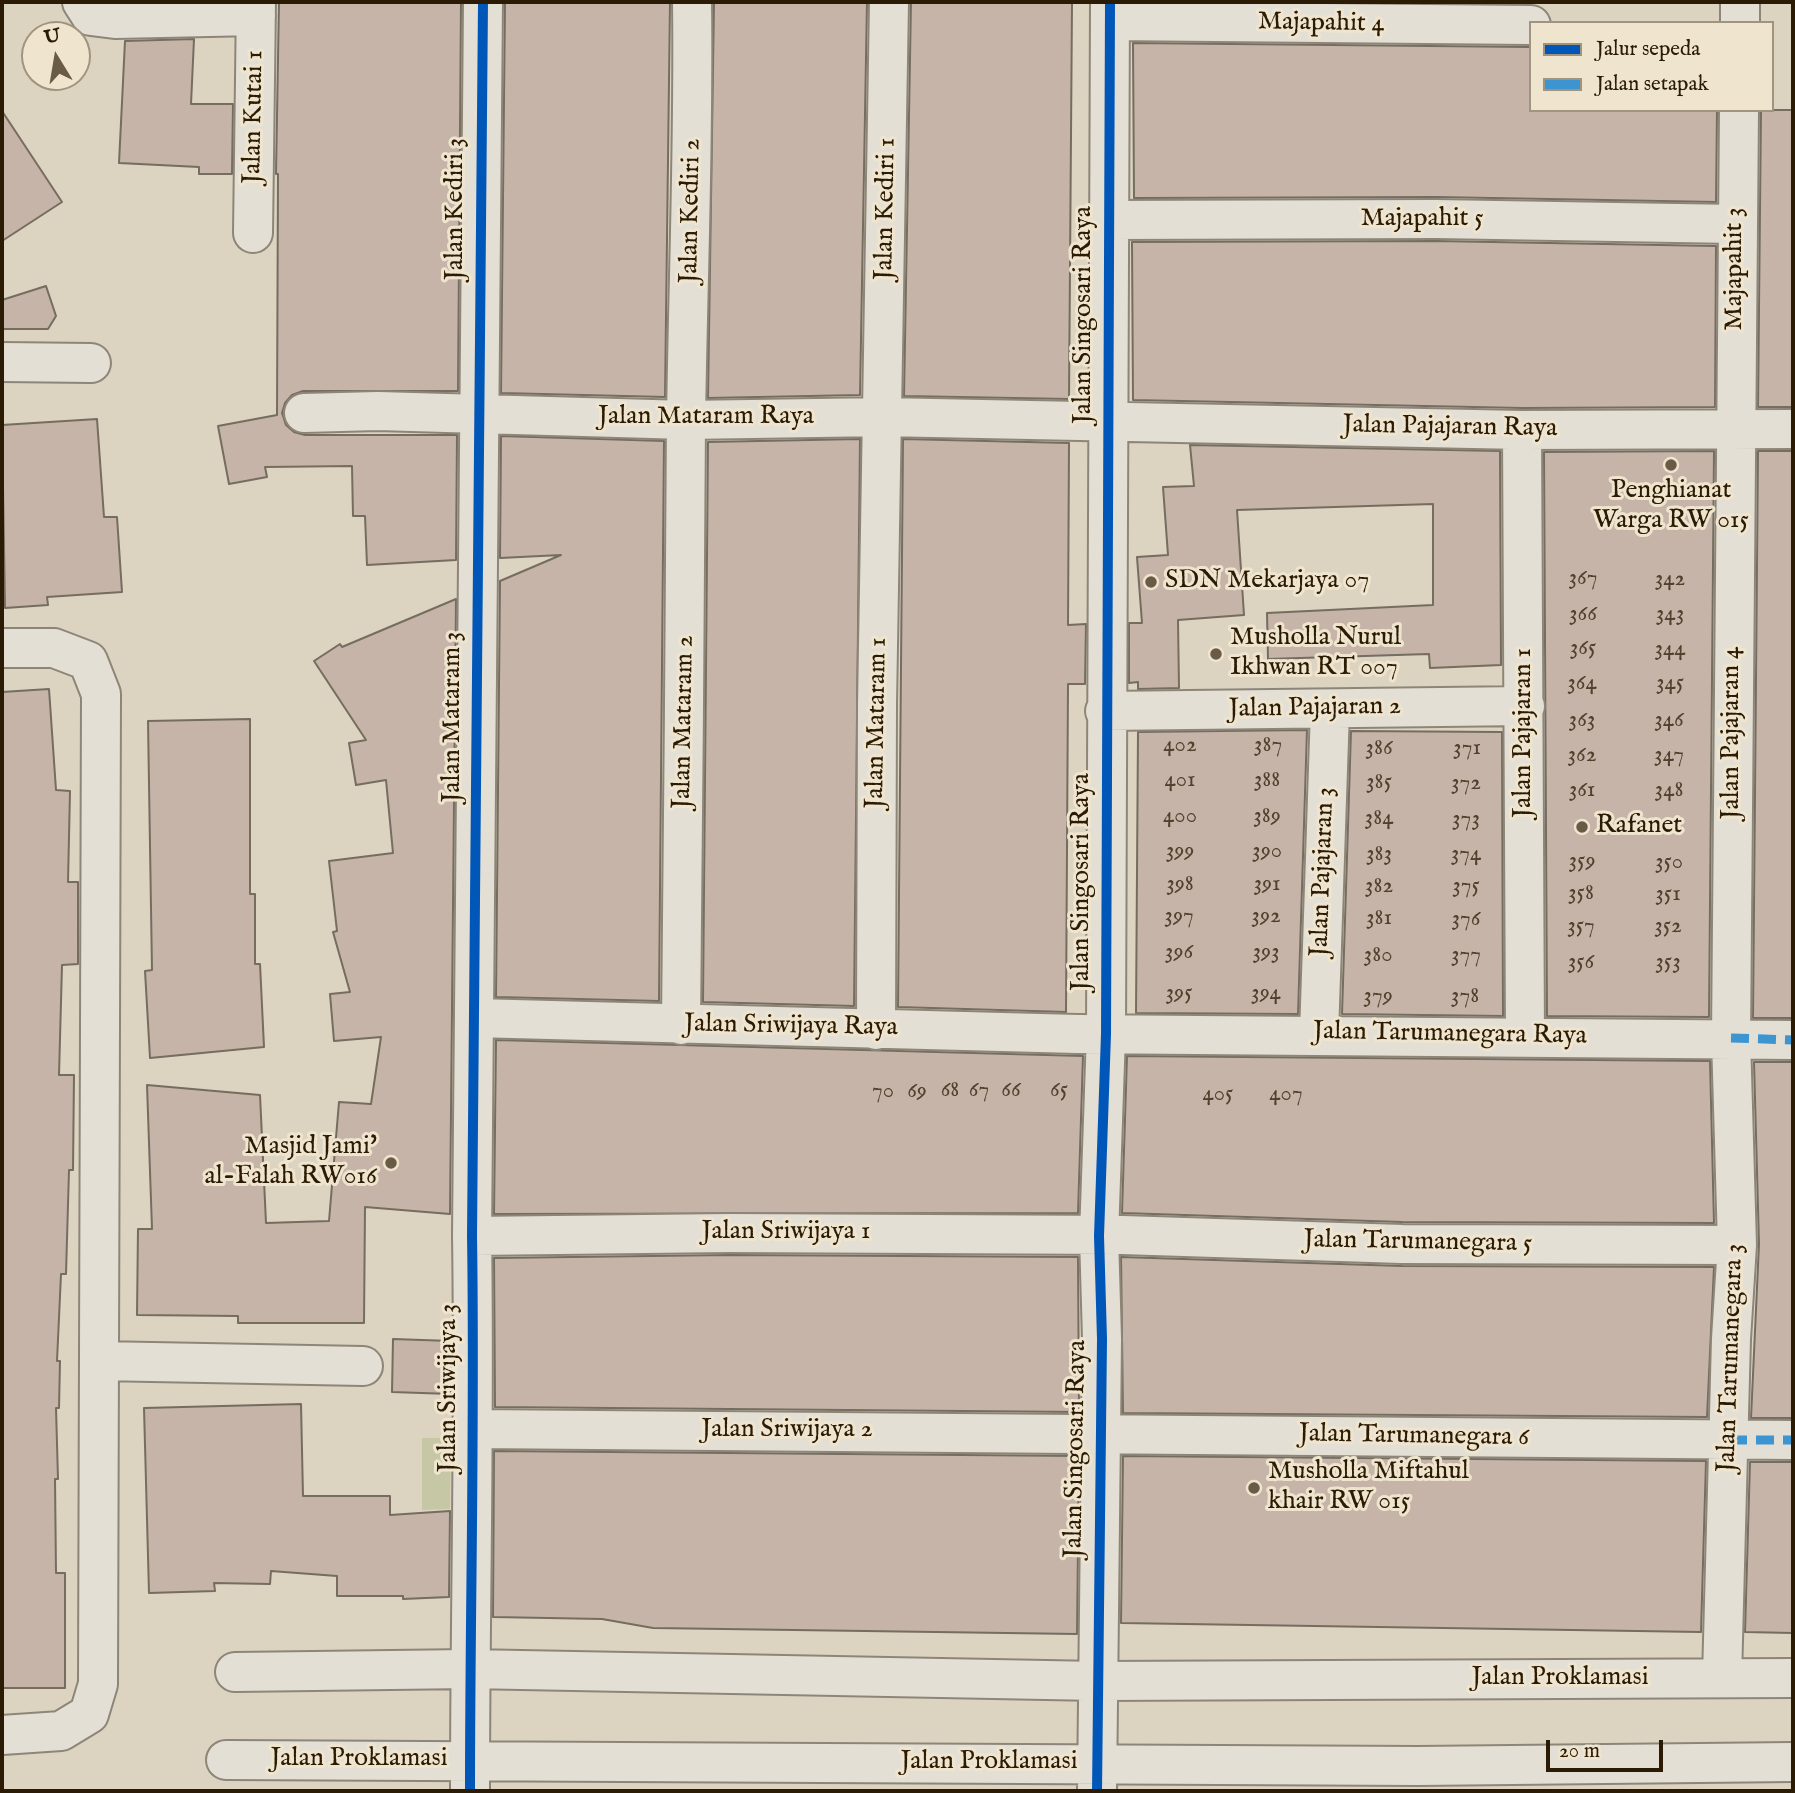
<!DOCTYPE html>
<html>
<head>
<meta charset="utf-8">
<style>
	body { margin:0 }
	#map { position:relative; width:1795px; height:1793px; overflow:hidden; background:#dcd3c0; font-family:"IM FELL English",serif }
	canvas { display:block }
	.frame { position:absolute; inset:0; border:4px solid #2c1b04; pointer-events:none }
	.legend { position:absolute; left:1529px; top:21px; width:245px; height:91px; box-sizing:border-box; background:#efe5cf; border:2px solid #a1947e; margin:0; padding:9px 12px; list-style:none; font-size:21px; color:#2c1b04 }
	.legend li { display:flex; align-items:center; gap:14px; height:35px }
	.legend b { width:35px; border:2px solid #a1947e }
	.north { position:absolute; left:21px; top:21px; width:70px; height:70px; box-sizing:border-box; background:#efe5cf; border:2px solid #a1947e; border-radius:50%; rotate:349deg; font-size:19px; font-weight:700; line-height:28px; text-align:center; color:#2c1b04 }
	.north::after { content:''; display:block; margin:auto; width:24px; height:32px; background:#6a5b46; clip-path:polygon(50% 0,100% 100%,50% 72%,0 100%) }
	.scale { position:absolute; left:1546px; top:1740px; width:117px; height:32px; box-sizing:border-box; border:4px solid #2c1b04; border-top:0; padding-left:9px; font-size:21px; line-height:24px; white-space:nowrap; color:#2c1b04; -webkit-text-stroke:5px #efe5cf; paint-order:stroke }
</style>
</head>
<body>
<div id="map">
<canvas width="1795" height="1793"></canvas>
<div class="frame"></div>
<ul class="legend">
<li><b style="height:9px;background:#0057b8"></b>Jalur sepeda</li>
<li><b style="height:9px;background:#3c94d1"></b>Jalan setapak</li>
</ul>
<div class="north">U</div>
<div class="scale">20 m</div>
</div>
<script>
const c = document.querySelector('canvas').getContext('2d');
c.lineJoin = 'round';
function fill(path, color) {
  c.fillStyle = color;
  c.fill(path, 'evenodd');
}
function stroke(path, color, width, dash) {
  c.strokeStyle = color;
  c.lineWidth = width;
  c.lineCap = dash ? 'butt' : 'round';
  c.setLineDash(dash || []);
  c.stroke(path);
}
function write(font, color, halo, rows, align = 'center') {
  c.font = font + ' "IM FELL English",serif';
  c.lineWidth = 6;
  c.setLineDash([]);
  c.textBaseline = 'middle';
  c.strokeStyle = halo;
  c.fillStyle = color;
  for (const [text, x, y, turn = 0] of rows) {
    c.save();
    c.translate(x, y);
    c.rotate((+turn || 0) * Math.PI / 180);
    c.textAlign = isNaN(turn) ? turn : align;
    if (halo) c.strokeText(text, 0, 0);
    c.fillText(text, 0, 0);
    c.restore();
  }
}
const green = new Path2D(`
	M422,1438h29l-1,71 -28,1z`);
const building = new Path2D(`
	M279,2h182l-3,389h-155l-11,4 -7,8 -3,10 4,12 8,7 11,3h152l-1,125 -89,5 -2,-49h-12l-1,-50 -87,1 2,10 -38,7 -11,-58 59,-11 1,-241h-2z
	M505,2h165l-5,395 -164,-4z
	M714,2h153l-7,393 -152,3z
	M911,2h161l-3,397 -165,-3z
	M1387,2h144v1z
	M194,39l-3,65h42l-1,70h-33v-7l-80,-4 6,-122z
	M1133,43l398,4v63h186l-1,92 -280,-5 -302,1z
	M1761,110h32v297h-35z
	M2,111l60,91 -60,39z
	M1436,241l280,5 -1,161 -193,1 -389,-8 -1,-158z
	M46,286l10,30 -8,13h-46v-29z
	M97,419l7,98h13l5,75 -75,5 1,8 -43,3 -3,-183z
	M501,436l163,5 -5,560 -163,-4 4,-416 61,-26 -61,3z
	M860,439l-6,567 -151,-4 5,-560z
	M903,439l166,4 -1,182 18,-1 -1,60h-17l-2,328 -168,-5z
	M1190,445l310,6 1,214 -71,3 -1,-14 -161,5 -1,-46 166,-8v-101l-196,6 7,105 -66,5 1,68 -41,1v-7l-9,1v-60h13l-5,-66 31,-2 -5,-68 31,-1z
	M1714,451l-5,566 -162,-1 -3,-564z
	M1758,451h35v567h-40z
	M456,599l-6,615 -85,-7 -1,116h-126v-7l-101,-1 1,-86h14l-5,-144 113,10 6,128 63,-2 10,-119 32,2 10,-67 -47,4 -4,-47 20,-2 -17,-60 4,-1 -8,-70 64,-8 -7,-73 -30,5 -7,-42 17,-3 -52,-79 26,-17 2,3z
	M49,689l7,101 14,1 -2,91h10v82l-16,1 -3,110h15l-1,95h-4l-3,104h-5l-4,87h3l-1,47h-3l2,71h-3l1,94h9v115h-63v-996z
	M250,719v175h5v70h5l4,83 -114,11 -5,-87 7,-1 -4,-249z
	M1307,730l-9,284 -162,-1 2,-281z
	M1351,731l151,1 1,284 -161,-2z
	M496,1040l587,16 -5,157 -584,1z
	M1127,1056l583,5 4,162 -312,-1 -280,-9z
	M1754,1062h39v356h-42l8,-174z
	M729,1255l349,2 1,155 -584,-5 -1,-149z
	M1121,1257l281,9 312,1 -7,150 -584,-4z
	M393,1339l58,2v53l-59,-2z
	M301,1404l2,92h87v19l60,-4 -1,86 -46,2v-3h-66v-20l-66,-5 -1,13 -56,-1 1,8 -66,2 -5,-185z
	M494,1451l585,5 -2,178 -424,-6 -51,-9 -109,-2z
	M1123,1456l583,5 -5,171 -580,-9z
	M1750,1462h43v171l-48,-1z`);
const minor = new Path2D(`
	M82,2l9,14 24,3 141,-3
	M1740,2v21
	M1111,21l420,4
	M1108,220l328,-1 300,5
	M253,233l3,-231
	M2,362l89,1
	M304,413l74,-2 308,9 197,-3 639,13 271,-1
	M1522,430l3,606
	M2,648h52l34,13 13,33 -3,990 -9,30 -28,17 -59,4
	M1105,711l420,-5
	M475,1018l602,16 716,6
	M681,1025c3,-202 3,-403 5,-605 2,-139 8,-278 6,-418
	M876,1030l1,-326 12,-702
	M1319,1034l11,-324
	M472,1236l257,-3 393,2 280,9 335,1
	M99,1361l264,5
	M475,1429l1318,11
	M235,1672l234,-3 629,12 695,-3
	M1722,1678l9,-339 6,-94 -6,-207 8,-928
	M226,1760l1192,6 375,-4
	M470,1791c0,-185 5,-370 2,-555l11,-1234
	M1097,1791l5,-452 -3,-103 7,-202 4,-1032`);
const quiet = new Path2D(`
	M1731,1038l62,2
	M1729,1440h64`);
const cycleway = new Path2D(`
	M470,1791c0,-185 5,-370 2,-555l11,-1234
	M1097,1791l5,-452 -3,-103 7,-202 4,-1032`);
const markers = [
	[1671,465,7,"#6a5b46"],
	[1151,582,7,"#6a5b46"],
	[1216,654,7,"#6a5b46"],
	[1582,827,7,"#6a5b46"],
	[391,1163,7,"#6a5b46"],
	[1254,1488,7,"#6a5b46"]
];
const numberNames = [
	["367",1583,579],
	["342",1670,580],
	["366",1583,615],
	["343",1670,615],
	["365",1583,649],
	["344",1670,650],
	["364",1582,684],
	["345",1670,684],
	["363",1582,721],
	["346",1669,721],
	["402",1180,746],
	["387",1268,746],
	["386",1379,749],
	["371",1467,749],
	["362",1582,756],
	["347",1669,756],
	["401",1180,781],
	["388",1267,781],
	["385",1379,783],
	["372",1466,784],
	["361",1582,791],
	["348",1669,791],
	["400",1180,817],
	["389",1267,817],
	["384",1379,819],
	["373",1466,820],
	["399",1180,852],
	["390",1267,852],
	["383",1379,855],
	["374",1466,855],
	["359",1582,862],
	["350",1669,863],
	["398",1180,885],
	["391",1267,885],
	["382",1379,887],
	["375",1466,887],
	["358",1581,894],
	["351",1668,895],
	["397",1179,917],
	["392",1266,917],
	["381",1379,919],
	["376",1466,920],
	["357",1581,927],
	["352",1668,927],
	["396",1179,953],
	["393",1266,953],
	["380",1378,956],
	["377",1466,956],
	["356",1581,963],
	["353",1668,963],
	["395",1179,994],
	["394",1266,994],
	["379",1378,997],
	["378",1465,997],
	["68",950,1091],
	["67",979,1091],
	["66",1011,1091],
	["65",1059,1091],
	["70",883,1092],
	["69",917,1092],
	["405",1218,1095],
	["407",1286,1095]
];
const streetNames = [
	["Majapahit 4",1321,24,1],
	["Jalan Kutai 1",255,117,-89],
	["Jalan Kediri 3",457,209,-90],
	["Jalan Kediri 1",887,209,-89],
	["Jalan Kediri 2",692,211,-89],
	["Majapahit 5",1422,220],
	["Majapahit 3",1736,269,-90],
	["Jalan Singosari Raya",1085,315,-90],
	["Jalan Mataram Raya",706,418],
	["Jalan Pajajaran Raya",1450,428,1],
	["Jalan Pajajaran 2",1315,709,-1],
	["Jalan Mataram 3",454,717,-90],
	["Jalan Mataram 2",685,722,-89],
	["Jalan Mataram 1",878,723,-89],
	["Jalan Pajajaran 1",1525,733,-90],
	["Jalan Pajajaran 4",1733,733,-90],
	["Jalan Pajajaran 3",1324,872,-88],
	["Jalan Singosari Raya",1083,882,-90],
	["Jalan Sriwijaya Raya",791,1027,1],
	["Jalan Tarumanegara Raya",1450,1035,1],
	["Jalan Sriwijaya 1",786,1233],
	["Jalan Tarumanegara 5",1418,1243,1],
	["Jalan Tarumanegara 3",1732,1358,-88],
	["Jalan Sriwijaya 3",450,1388,-90],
	["Jalan Sriwijaya 2",787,1431],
	["Jalan Tarumanegara 6",1414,1437,1],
	["Jalan Singosari Raya",1077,1449,-89],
	["Jalan Proklamasi",1560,1679],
	["Jalan Proklamasi",359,1760],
	["Jalan Proklamasi",989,1763]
];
const poiNames = [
	["Penghianat",1671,492,"center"],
	["Warga RW 015",1671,522,"center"],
	["SDN Mekarjaya 07",1165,582],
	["Musholla Nurul",1230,639],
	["Ikhwan RT 007",1230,669],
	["Rafanet",1596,827],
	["Masjid Jami'",377,1148,"right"],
	["al-Falah RW016",377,1178,"right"],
	["Musholla Miftahul",1268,1473],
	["khair RW 015",1268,1503]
];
fill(green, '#c6c7a4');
fill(building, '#c6b4a9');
stroke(building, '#746d60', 2);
stroke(minor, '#8d8678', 42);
stroke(minor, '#e4dfd5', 38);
stroke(quiet, '#3c94d1', 9, [18, 9]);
stroke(cycleway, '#0057b8', 10);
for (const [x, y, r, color] of markers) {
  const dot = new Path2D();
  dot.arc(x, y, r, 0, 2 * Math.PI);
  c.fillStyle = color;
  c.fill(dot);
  stroke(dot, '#efe5cf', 2.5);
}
write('23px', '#52412d', null, numberNames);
write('26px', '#2c1b04', '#efe5cf', streetNames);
write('26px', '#2c1b04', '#efe5cf', poiNames, 'left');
</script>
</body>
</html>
